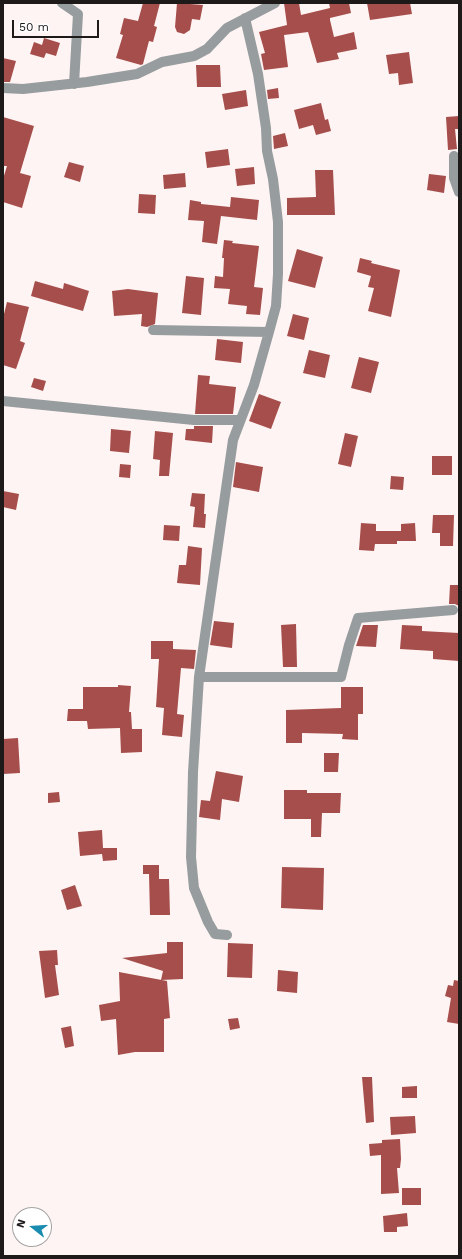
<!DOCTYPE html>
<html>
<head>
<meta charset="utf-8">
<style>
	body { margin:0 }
	#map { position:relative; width:462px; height:1259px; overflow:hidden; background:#fef4f3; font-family:"Work Sans",sans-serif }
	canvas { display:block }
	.frame { position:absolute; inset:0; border:4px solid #1f1a1a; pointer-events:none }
	.north { position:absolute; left:12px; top:1207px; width:40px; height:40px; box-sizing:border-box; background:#fff; border:1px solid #a5a3a3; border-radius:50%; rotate:287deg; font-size:11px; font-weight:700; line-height:16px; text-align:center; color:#1f1a1a }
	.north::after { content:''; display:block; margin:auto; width:14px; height:18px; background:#198cb0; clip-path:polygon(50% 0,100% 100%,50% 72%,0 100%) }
	.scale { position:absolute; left:12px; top:20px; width:87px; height:18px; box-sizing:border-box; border:2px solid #1f1a1a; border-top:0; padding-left:5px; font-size:12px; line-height:14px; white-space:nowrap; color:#1f1a1a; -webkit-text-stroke:3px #fff; paint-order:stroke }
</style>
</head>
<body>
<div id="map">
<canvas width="462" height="1259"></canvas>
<div class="frame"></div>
<div class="north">N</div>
<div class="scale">50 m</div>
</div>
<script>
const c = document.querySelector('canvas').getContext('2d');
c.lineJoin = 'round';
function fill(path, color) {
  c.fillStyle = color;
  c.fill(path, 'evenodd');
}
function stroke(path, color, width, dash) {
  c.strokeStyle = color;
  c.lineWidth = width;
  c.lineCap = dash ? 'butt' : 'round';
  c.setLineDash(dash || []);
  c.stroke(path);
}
const building = new Path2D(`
	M143,3h17l-6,23 3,1 -4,15 -4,-1 -6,23 -2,1 -25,-7 7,-23 -3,-1 4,-16 14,3z
	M177,3l26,2 -3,15 -8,-1 -2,11 -6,4 -7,-2 -2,-5z
	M284,3h15l2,12 29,-7 -1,-5h20l2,10 -21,5v2l4,17 20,-5 3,17 -20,4 2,6 -22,4 -9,-31 -24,3 4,32 -24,3 -3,-16 4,-1 -6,-21 28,-7z
	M367,3h43l2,11 -42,6z
	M44,38l16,5 -4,13 -10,-3 -2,5 -14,-4 4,-12 8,3z
	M409,52l4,31 -14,2 -1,-12 -9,1 -3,-19z
	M3,58l13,3 -6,21h-7z
	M196,65h24l1,22h-24z
	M278,88l1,10 -11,1 -1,-9z
	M246,90l2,16 -23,4 -3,-16z
	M321,103l4,17 3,-1 3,12 -15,4 -3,-10 -14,4 -5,-19z
	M459,116v13h-4l2,20 -9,1 -2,-33z
	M3,117l31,9 -14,47 11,3 -9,32 -19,-6v-23l4,-13h-4z
	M285,133l3,13 -14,3 -1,-13z
	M228,149l2,16 -23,3 -2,-16z
	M69,162l15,4 -4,16 -16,-5z
	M254,167l1,17 -18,2 -2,-17z
	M315,170h18l2,45h-48v-17l29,-1z
	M185,173l1,14 -22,2 -1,-14z
	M429,174l17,2 -2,17 -17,-3z
	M139,194l17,1 -1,19 -17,-1z
	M231,197l28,3 -2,20 -36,-4 -4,28 -15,-2 2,-21 -16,-1 2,-20 11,2v2l29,3z
	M224,240l9,1 -1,2 27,3 -5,41 9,1 -3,27 -14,-1 1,-8 -19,-2 2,-15 -16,-1 1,-12 8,1 1,-19h-2z
	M297,249l26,8 -8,31 -27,-7z
	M360,258l12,3 -1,2 29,7 -9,47 -23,-6 6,-23 -6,-1 3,-11 -14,-4z
	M186,276l18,2 -3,37 -19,-2z
	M35,281l28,8 1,-6 25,8 -6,20 -52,-15z
	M128,289l30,4 -3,31 -8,3 -6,-1 1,-12 -28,2 -2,-25z
	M7,302l22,5 -9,34 5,2 -9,26 -13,-4v-47z
	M293,314l16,4 -5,22 -17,-4z
	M217,339l26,3 -2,21 -26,-3z
	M309,350l21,5 -5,23 -22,-5z
	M359,357l20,5 -8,31 -20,-5z
	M198,375l12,1 -1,8 27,3 -3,27h-38z
	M34,378l12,3 -3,10 -12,-4z
	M259,394l22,8 -10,27 -22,-8z
	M194,426h19l-1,17 -27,-3 1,-11h8z
	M111,429l20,2 -2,22 -19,-2z
	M155,431l18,2 -4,43h-10l1,-16 -7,-1z
	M345,433l13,3 -7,31 -13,-3z
	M432,456h20v19h-20z
	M236,462l27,5 -4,25 -26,-5z
	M120,464l11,1 -1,13 -11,-1z
	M391,476l13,1 -1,13 -13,-1z
	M3,491l16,3 -3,16 -13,-3z
	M192,493l13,1 -1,20h2l-1,14 -12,-1 2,-20 -5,-1z
	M433,515h21l-1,31h-13v-13h-8z
	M361,523l15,1v7h25v-7l14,-1 1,18h-19v3h-22l-1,7 -15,-1z
	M164,525l16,1 -1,15 -16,-1z
	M188,546l14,2 -2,37 -23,-2 2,-18h7z
	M450,585h9v21l-4,-2h-6z
	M214,621l20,2 -2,25 -22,-3z
	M296,624l1,43h-14l-2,-42z
	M363,625h15l-2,22 -20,-1z
	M402,625l20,1v5l37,2v28l-26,-2v-8l-33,-2z
	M151,641h22v8l23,1 -2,19 -13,-1 -4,46 7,1 -2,22 -20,-2 2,-27 -8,-1 3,-48h-8z
	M118,685l13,1 -2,26h2l1,17h10v23l-21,1 -1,-25 -32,1 -1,-8h-20l1,-12h15v-22h35z
	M341,687h22v27h-5v26l-16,-1 1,-5 -41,-1v10h-16v-33l55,-2z
	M18,738l2,35 -17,1v-35z
	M324,753h15l-1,19h-14z
	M216,771l27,5 -4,26 -17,-3 -2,21 -21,-3 2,-17 9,1z
	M284,790h23v3h34l-1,20h-18l-1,24h-10v-18h-27z
	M59,792l1,10 -12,1v-10z
	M102,830l1,18h14v12l-14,1 -1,-7 -22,2 -2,-24z
	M143,865h16v14h10l1,36h-20l-1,-41h-6z
	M282,867l42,1 -1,42 -42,-2z
	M75,885l7,21 -15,4 -6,-20z
	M167,942h16v37l-22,1 2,-9 -41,-13 45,-5z
	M228,943l25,1 -1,34 -25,-1z
	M57,950l1,15h-3l4,30 -14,3 -6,-47z
	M278,970l20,2 -1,21 -20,-2z
	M119,972l48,9 3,37 -6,1v33h-29l-17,3 -2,-36 -15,2 -2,-16 21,-4z
	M454,980l5,1v43l-12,-2 4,-24 -6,-2 3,-11 5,1z
	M238,1018l2,10 -10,2 -2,-11z
	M71,1026l3,20 -9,2 -4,-20z
	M362,1077h10l2,45 -8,1z
	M417,1086v12h-15v-11z
	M415,1116l1,17 -25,2 -1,-18z
	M400,1139l1,20 -1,9h-3l2,25 -18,1v-39l-11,1 -1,-12 13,-1v-3z
	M402,1188h19v17h-19z
	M407,1213l1,13 -11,1v5h-13l-1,-16z`);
const minor = new Path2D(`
	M62,3l16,11 -4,70
	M3,88l20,1 64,-7 50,-8 25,-12 32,-6 13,-7 20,-21 48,-25
	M454,156v22l5,14
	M153,330l116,2
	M3,401l191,19h46
	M199,677h142l8,-32 9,-27 95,-8
	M227,935l-12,-1 -7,-12 -14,-34 -3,-31 2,-85 6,-95 34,-237 21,-55 15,-53 7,-26 2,-32v-52l-5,-43 -6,-28 -1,-23 -8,-54 -13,-56`);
fill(building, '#a64e4b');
stroke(minor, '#979c9e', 10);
</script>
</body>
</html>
